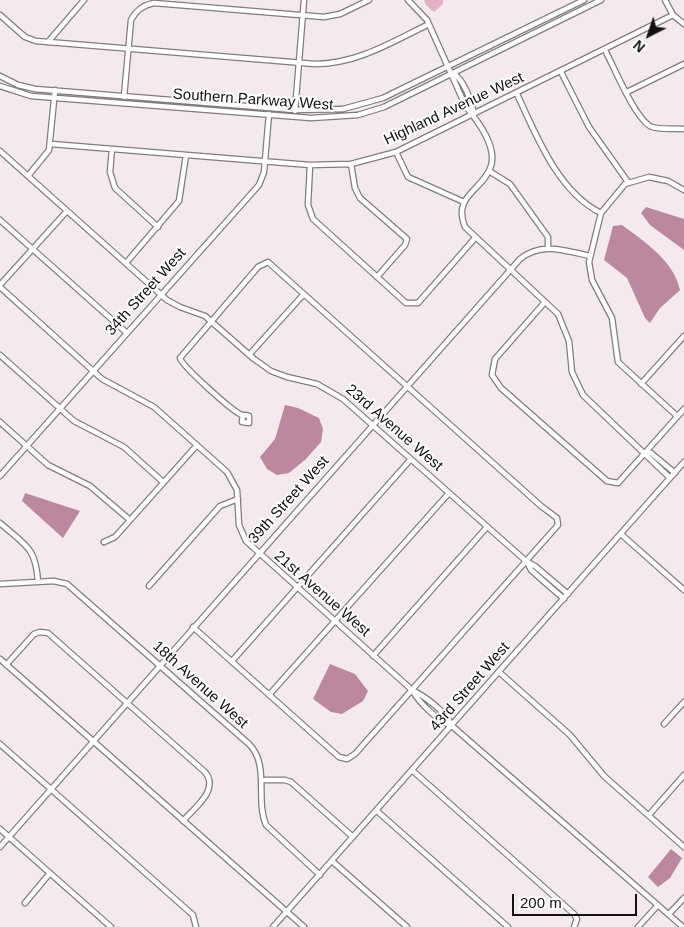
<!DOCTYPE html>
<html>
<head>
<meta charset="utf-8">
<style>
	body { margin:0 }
	#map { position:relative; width:684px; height:927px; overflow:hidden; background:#f4eaee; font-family:Helvetica,sans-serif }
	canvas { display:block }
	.north { position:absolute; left:624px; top:10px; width:50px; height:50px; -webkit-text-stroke:4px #fff; paint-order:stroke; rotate:221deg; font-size:14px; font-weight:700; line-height:20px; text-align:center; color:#131011 }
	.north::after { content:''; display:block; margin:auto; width:18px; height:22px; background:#131011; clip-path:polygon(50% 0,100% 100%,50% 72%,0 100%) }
	.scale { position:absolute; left:512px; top:894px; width:125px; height:22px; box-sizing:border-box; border:2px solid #131011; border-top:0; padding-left:6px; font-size:15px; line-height:18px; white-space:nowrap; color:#131011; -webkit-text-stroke:4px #fff; paint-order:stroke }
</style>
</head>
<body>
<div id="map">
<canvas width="684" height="927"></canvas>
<div class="north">N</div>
<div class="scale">200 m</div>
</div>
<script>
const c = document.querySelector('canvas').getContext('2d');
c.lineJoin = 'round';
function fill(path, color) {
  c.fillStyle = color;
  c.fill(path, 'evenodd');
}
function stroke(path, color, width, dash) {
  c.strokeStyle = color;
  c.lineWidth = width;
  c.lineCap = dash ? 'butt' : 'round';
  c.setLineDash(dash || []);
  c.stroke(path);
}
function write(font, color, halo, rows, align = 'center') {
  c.font = font + ' Helvetica,sans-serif';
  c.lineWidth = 4;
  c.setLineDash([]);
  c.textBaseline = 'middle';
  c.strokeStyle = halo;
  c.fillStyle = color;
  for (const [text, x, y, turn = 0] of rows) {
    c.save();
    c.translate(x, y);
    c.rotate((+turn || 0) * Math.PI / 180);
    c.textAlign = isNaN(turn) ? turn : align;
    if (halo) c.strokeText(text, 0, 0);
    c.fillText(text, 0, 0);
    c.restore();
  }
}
const green = new Path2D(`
	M424,0h19v4l-9,8 -8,-7z`);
const water = new Path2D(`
	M646,207l38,12v31l-34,-25 -9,-12z
	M622,225c23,17 52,36 58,65l-20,18 -10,15 -5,-5 -18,-40 -23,-18 9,-34z
	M285,405l13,3 21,10 4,11 -2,13 -15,17 -17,14 -12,2 -10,-6 -7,-12 15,-18z
	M25,493l55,18 -17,27 -41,-37z
	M330,664l25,10 13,17 -5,10 -21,13 -11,-2 -18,-13z
	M671,849l11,9 -12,20 -12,9 -10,-10z`);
const minor = new Path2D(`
	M408,0l19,20 39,87c12,14 31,40 25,59 -8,25 -39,29 -26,61l93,87 11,27 3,31 11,23 87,83
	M665,0l8,15 11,9
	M0,15l25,22 11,4 279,23c42,0 77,-22 114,-40
	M48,42l36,-42
	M605,50c9,17 31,71 47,77 10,3 22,1 32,2
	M561,72l28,55 39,55
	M453,73c11,7 19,29 21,42
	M0,76l18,9 17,4 260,21 48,-1 40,-11 201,-98
	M0,86l31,10 280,22 47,-3 26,-8 217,-107
	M627,92l57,-28
	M517,94c19,41 41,98 84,119
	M124,97l7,-77c5,-10 12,-15 23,-17l170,14 16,-3 29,-14
	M295,111l9,-111
	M51,144l259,21 41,-1 45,-12 277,-137
	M112,149l-2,23 5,16 43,39
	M0,151l167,149 13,7 25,9 49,43 17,12 16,6 30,7 26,15 183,162 9,5 33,28
	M396,152l12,25 56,25
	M351,164l4,24 5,10 47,41 -2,6 -28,32
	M310,165l-2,40 5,14 93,84h12l57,-65
	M489,171l21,13 38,53v11
	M28,176l21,-26 6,-60
	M0,220l127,113
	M126,263l53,-62 7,-46
	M0,285l67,-74
	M0,287l102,92 52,28 73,65 10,18 2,35 7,16 166,149c14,7 33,21 40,36
	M545,302l-50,57 -3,16 9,13 106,93 11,2 66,-74
	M0,355l74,66 50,26 39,35
	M249,355l54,-60
	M641,384l43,-48
	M677,416l-59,-54 -6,-44 -20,-38 -3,-18 12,-49 24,-29 24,-7 19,4 16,9
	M0,422l48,43 42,21 40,34
	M646,452l5,1 24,20
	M0,476l259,-291 5,-13 5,-58
	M0,523c25,22 36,24 38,59
	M622,535l62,55
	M104,542l11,-5 82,-92
	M527,562l4,8 33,29
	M0,584l54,-3 13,3 182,160c21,21 6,55 17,81l54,50
	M149,586l71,-80 18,-7
	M193,627l146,130 8,2 8,-5 203,-229 -1,-7 -16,-12 -273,-244 -10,5 -78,91c2,8 53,54 62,57 3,0 5,0 7,1v7l-7,-1 1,-7
	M373,656l114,-129
	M0,659l304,268
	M232,661l179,-202
	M6,665l28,-31 6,-2 8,1 157,139c15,18 -11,36 -22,49
	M499,672l71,63 34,41 80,71
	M412,690c8,14 25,30 40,36l231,201
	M269,695l180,-202
	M664,724l20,-22
	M0,744l193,171 3,12
	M413,771l161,143 3,5 -3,8
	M261,780h24l6,2 62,55
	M377,811l131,116
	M649,815l35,-40
	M0,829l111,98
	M0,847l520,-588c22,-18 46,-8 70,-3
	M332,861l75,66
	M25,903l25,-30
	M669,914l15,-16
	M273,927l411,-465
	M638,927l20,-22`);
const streetNames = [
	["Southern Parkway West",253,100,4],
	["Highland Avenue West",454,109,-25],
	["34th Street West",146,292,-48],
	["23rd Avenue West",394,428,41],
	["39th Street West",289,500,-48],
	["21st Avenue West",322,594,41],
	["18th Avenue West",200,685,42],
	["43rd Street West",470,687,-49]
];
fill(green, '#e1b2c6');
fill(water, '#bc889f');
stroke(minor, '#837b7e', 7);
stroke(minor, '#fff', 4.5);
write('15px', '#131011', '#fff', streetNames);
</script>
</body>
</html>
